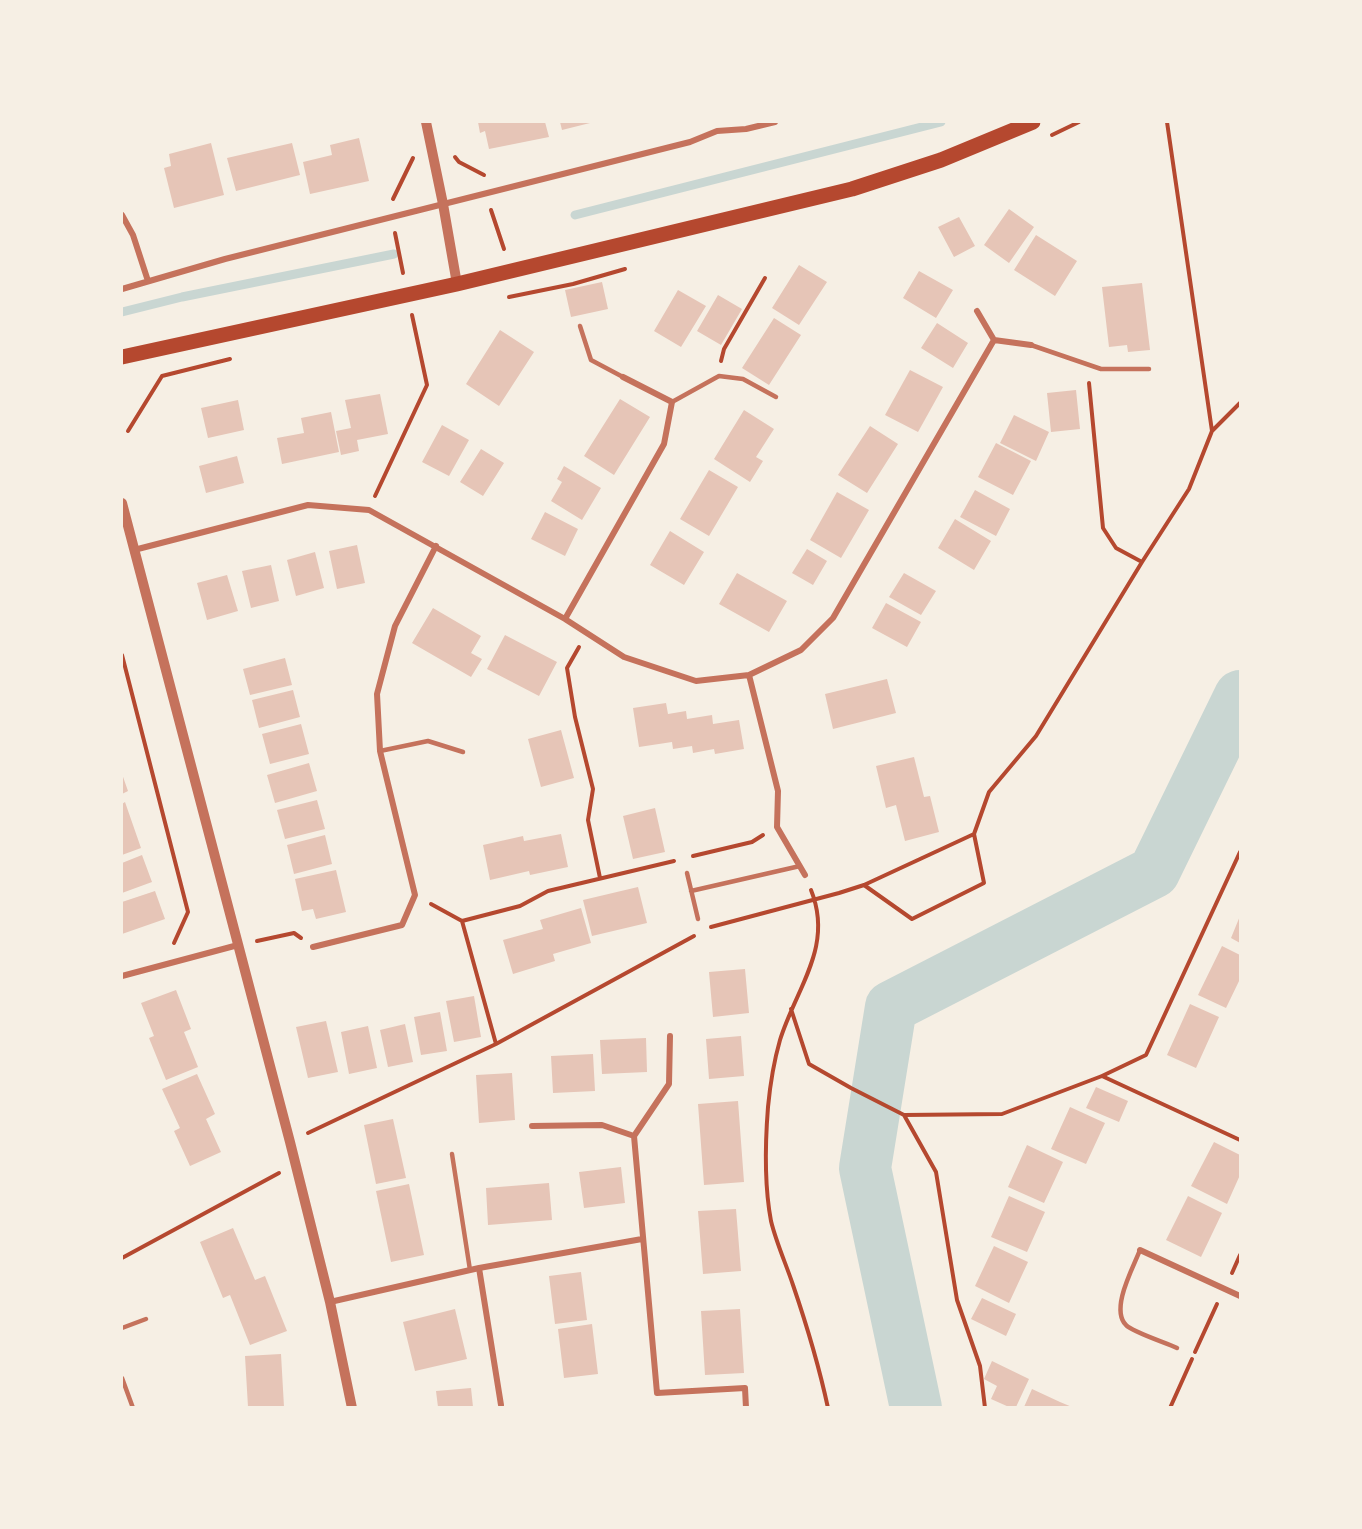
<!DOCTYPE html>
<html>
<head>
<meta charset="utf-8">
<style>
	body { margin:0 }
	#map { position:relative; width:1362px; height:1529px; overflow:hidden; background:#f6efe4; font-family:"Source Serif 4",serif }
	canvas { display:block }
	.frame { position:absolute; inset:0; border:123px solid #f6efe4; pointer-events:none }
</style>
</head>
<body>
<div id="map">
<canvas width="1362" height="1529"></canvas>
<div class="frame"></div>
</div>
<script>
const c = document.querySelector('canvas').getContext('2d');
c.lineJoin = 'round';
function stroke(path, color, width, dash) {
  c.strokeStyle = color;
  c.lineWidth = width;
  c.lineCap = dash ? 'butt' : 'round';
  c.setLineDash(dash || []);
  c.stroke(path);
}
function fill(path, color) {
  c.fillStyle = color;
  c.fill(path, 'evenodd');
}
const stream = new Path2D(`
	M575,215l366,-93
	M122,312l60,-15 212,-43`);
const river = new Path2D(`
	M916,1408l-51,-240 26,-161 263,-135 86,-176`);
const building = new Path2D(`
	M478,122h67l4,15 -60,12 -4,-18 -5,2z
	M560,122h34l-32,8z
	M359,138l10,43 -59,13 -7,-32 29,-7 -2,-10z
	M211,143l13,52 -50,13 -10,-40 7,-2 -2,-12z
	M292,143l8,32 -64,16 -9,-33z
	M1009,209l25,18 -25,36 -25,-18z
	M959,217l16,29 -21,11 -16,-30z
	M1036,235l41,26 -22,35 -41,-26z
	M799,265l28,17 -28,43 -27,-17z
	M919,271l34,19 -17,28 -33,-20z
	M602,282l6,27 -37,8 -6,-27z
	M1142,283l8,67 -22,2 -1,-7 -18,2 -7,-60z
	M678,290l28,16 -25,41 -27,-16z
	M718,295l24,14 -21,36 -24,-14z
	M774,318l27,17 -32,50 -27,-17z
	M937,323l31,20 -15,25 -32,-20z
	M500,330l34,22 -35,54 -33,-22z
	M910,370l33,17 -25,45 -33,-17z
	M1076,390l4,39 -29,3 -4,-39z
	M380,394l8,40 -31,6 2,11 -18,4 -5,-24 15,-3 -6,-28z
	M620,399l30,18 -36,58 -30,-19z
	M238,400l6,30 -36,8 -7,-30z
	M744,410l30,19 -18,28 7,4 -13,21 -36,-23z
	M331,412l8,40 -57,12 -5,-26 27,-5 -3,-15z
	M1014,415l35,17 -13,29 -36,-18z
	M442,425l27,15 -20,36 -27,-14z
	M870,426l28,18 -31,49 -29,-18z
	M996,443l35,18 -18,34 -35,-18z
	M481,449l23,14 -21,33 -23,-14z
	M237,456l7,27 -38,10 -7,-27z
	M564,466l37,22 -19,32 -31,-19 11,-19 -5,-3z
	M709,470l29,17 -29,49 -29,-17z
	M975,490l35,19 -14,27 -36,-19z
	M837,492l32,18 -28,48 -31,-18z
	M545,512l33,17 -13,27 -34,-17z
	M955,519l36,22 -17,29 -36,-22z
	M670,531l34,21 -20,33 -34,-20z
	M357,545l8,38 -28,6 -8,-38z
	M807,549l20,12 -14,24 -21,-12z
	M315,552l9,36 -28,8 -9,-36z
	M271,565l8,36 -28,7 -9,-37z
	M737,573l50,28 -18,31 -50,-28z
	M904,573l32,18 -15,24 -32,-18z
	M227,575l11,36 -31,9 -10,-37z
	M886,603l35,19 -14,25 -35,-19z
	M433,608l48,28 -10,17 11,6 -11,18 -59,-34z
	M505,635l52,27 -18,34 -52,-27z
	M285,658l7,27 -42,10 -7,-26z
	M887,679l9,34 -63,16 -8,-35z
	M293,690l7,27 -41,11 -7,-28z
	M666,703l2,11 18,-3 1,8 25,-4 1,9 26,-4 5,29 -29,5 -1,-5 -21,4 -1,-7 -19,3 -1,-7 -33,5 -6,-39z
	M301,724l8,30 -39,10 -8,-30z
	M561,730l13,48 -33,9 -13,-48z
	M914,757l10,40 6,-1 9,36 -34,9 -9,-36 -10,3 -10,-42z
	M309,763l8,28 -42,12 -8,-28z
	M122,774l6,17 -6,3z
	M317,800l8,29 -40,10 -8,-29z
	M125,802l16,46 -19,7v-51z
	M655,808l10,44 -32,7 -10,-43z
	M561,834l7,33 -38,8 -1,-4 -39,9 -7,-35 40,-9 1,5z
	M325,835l7,29 -38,10 -7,-29z
	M142,855l10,27 -30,11v-30z
	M336,870l10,42 -30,7 -3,-10 -11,2 -7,-32z
	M638,887l9,36 -55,13 -9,-36z
	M155,891l10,28 -43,15v-32z
	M581,908l10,35 -38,11 2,7 -42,13 -10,-34 40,-11 -3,-9z
	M1240,916v27l-9,-5z
	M1222,946l18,9v24l-14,29 -28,-13z
	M745,969l4,44 -36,4 -4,-45z
	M176,990l15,39 -7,3 14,35 -32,13 -17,-42 5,-2 -13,-33z
	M474,996l7,41 -27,5 -8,-41z
	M1190,1004l29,13 -23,51 -29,-13z
	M440,1012l7,39 -26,4 -7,-38z
	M326,1021l12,51 -30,6 -12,-51z
	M405,1024l8,38 -25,5 -8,-37z
	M368,1026l9,42 -28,6 -8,-42z
	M741,1036l3,40 -35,3 -3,-40z
	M646,1038l1,34 -45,2 -2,-34z
	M593,1054l2,37 -42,2 -2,-37z
	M512,1073l3,47 -36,3 -3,-48z
	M197,1074l18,40 -9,5 15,33 -31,14 -16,-35 6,-3 -18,-39z
	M1096,1087l32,14 -9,21 -33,-14z
	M738,1101l6,81 -40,3 -6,-81z
	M1070,1107l35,16 -19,41 -35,-15z
	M393,1119l13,59 -30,6 -12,-59z
	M1214,1142l26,13v20l-13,29 -36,-18z
	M1027,1145l36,17 -19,41 -36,-16z
	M621,1167l4,36 -41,5 -5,-36z
	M549,1183l3,37 -64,5 -2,-37z
	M409,1184l15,71 -33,7 -15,-71z
	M1009,1196l36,16 -18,40 -36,-15z
	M1188,1196l34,17 -21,44 -35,-17z
	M736,1209l5,62 -38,3 -5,-63z
	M233,1228l22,52 10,-4 22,55 -37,14 -20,-50 -7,3 -23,-56z
	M994,1246l34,16 -19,41 -34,-17z
	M581,1272l6,48 -32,4 -6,-48z
	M982,1298l34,16 -10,22 -35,-17z
	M455,1309l12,50 -52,12 -12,-49z
	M740,1309l4,64 -39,2 -4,-64z
	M592,1324l6,50 -34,4 -6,-49z
	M281,1354l3,53h-36l-3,-51z
	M992,1361l37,18 -13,28h-7l-18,-8 6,-13 -13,-7z
	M471,1388l2,19h-35l-2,-16z
	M1032,1389l28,13 12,5h-48z`);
const path = new Path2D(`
	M1167,122l45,309
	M1052,135l27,-13
	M455,157l4,5 25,13
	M393,199l20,-41
	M491,210l13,39
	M395,233l8,40
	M509,297l64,-13 52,-15
	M721,361l3,-12 41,-71
	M1089,383l14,145 13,20 26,14
	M128,431l34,-55 68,-17
	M375,496l52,-111 -15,-70
	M579,647l-12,21 8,49 18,72 -5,31 12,58
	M122,655l66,257 -14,31
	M693,856l59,-14 11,-7
	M864,885l48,34 72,-36 -10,-49
	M811,890c23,57 -15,98 -31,150 -6,21 -10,46 -12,67 -3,38 -4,77 3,114 5,21 15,43 22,64 14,41 26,81 35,123
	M431,904l31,17 34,123
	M462,921l58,-15 28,-15 126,-30
	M711,927l128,-34 25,-8 110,-51 15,-42 47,-56 106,-174 47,-73 23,-58 28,-28
	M257,941l37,-8 7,5
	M791,1009l18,55 42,24 53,27 98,-1 100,-38 44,-21 94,-203
	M1102,1076l138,64
	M904,1115l32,57 21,128 23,66 5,42
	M308,1133l188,-89 198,-108
	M122,1258l157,-85
	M1232,1273l8,-18
	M1195,1352l22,-48
	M1170,1408l22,-49`);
const service = new Path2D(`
	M580,326l11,34 32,17
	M1031,345l70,24h48
	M672,402l47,-26 24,3 33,18
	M380,751l48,-10 35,11
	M687,873l11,46
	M691,891l109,-25
	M452,1154l18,116
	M1140,1250c-7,18 -30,59 -14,75 6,7 41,18 51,23
	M122,1328l24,-9
	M122,1378l11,30`);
const minor = new Path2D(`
	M122,215l11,20 15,46
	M122,289l103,-30 465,-117 27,-11 29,-2 29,-7
	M977,311l17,29 37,5
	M134,550l174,-45 61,5 196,109 59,38 72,24 53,-6 52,-25 32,-32 161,-278
	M565,619l99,-175 8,-42 -49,-25
	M749,675l29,116 -1,36 28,48
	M313,947l89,-22 13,-30 -35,-144 -3,-57 18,-68 41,-80
	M122,976l116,-31
	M532,1126l70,-1 32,11 23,257 88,-5 1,20
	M634,1136l35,-52 1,-48
	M1140,1250l100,46
	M479,1268l22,137
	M330,1302l149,-34 163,-29`);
const tertiary = new Path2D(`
	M426,122l17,82 14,80
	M122,503l168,639 40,160 22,106`);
const primary = new Path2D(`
	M122,357l335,-73 395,-95 89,-29 92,-38`);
stroke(stream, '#c9d6d2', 9);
stroke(river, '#c9d6d2', 52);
fill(building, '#e6c5b7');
stroke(path, '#b5482f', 4);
stroke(service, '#c5725c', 4.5);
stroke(minor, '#c5725c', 6);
stroke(tertiary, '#c5725c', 10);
stroke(primary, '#b5482f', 15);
</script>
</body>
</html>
